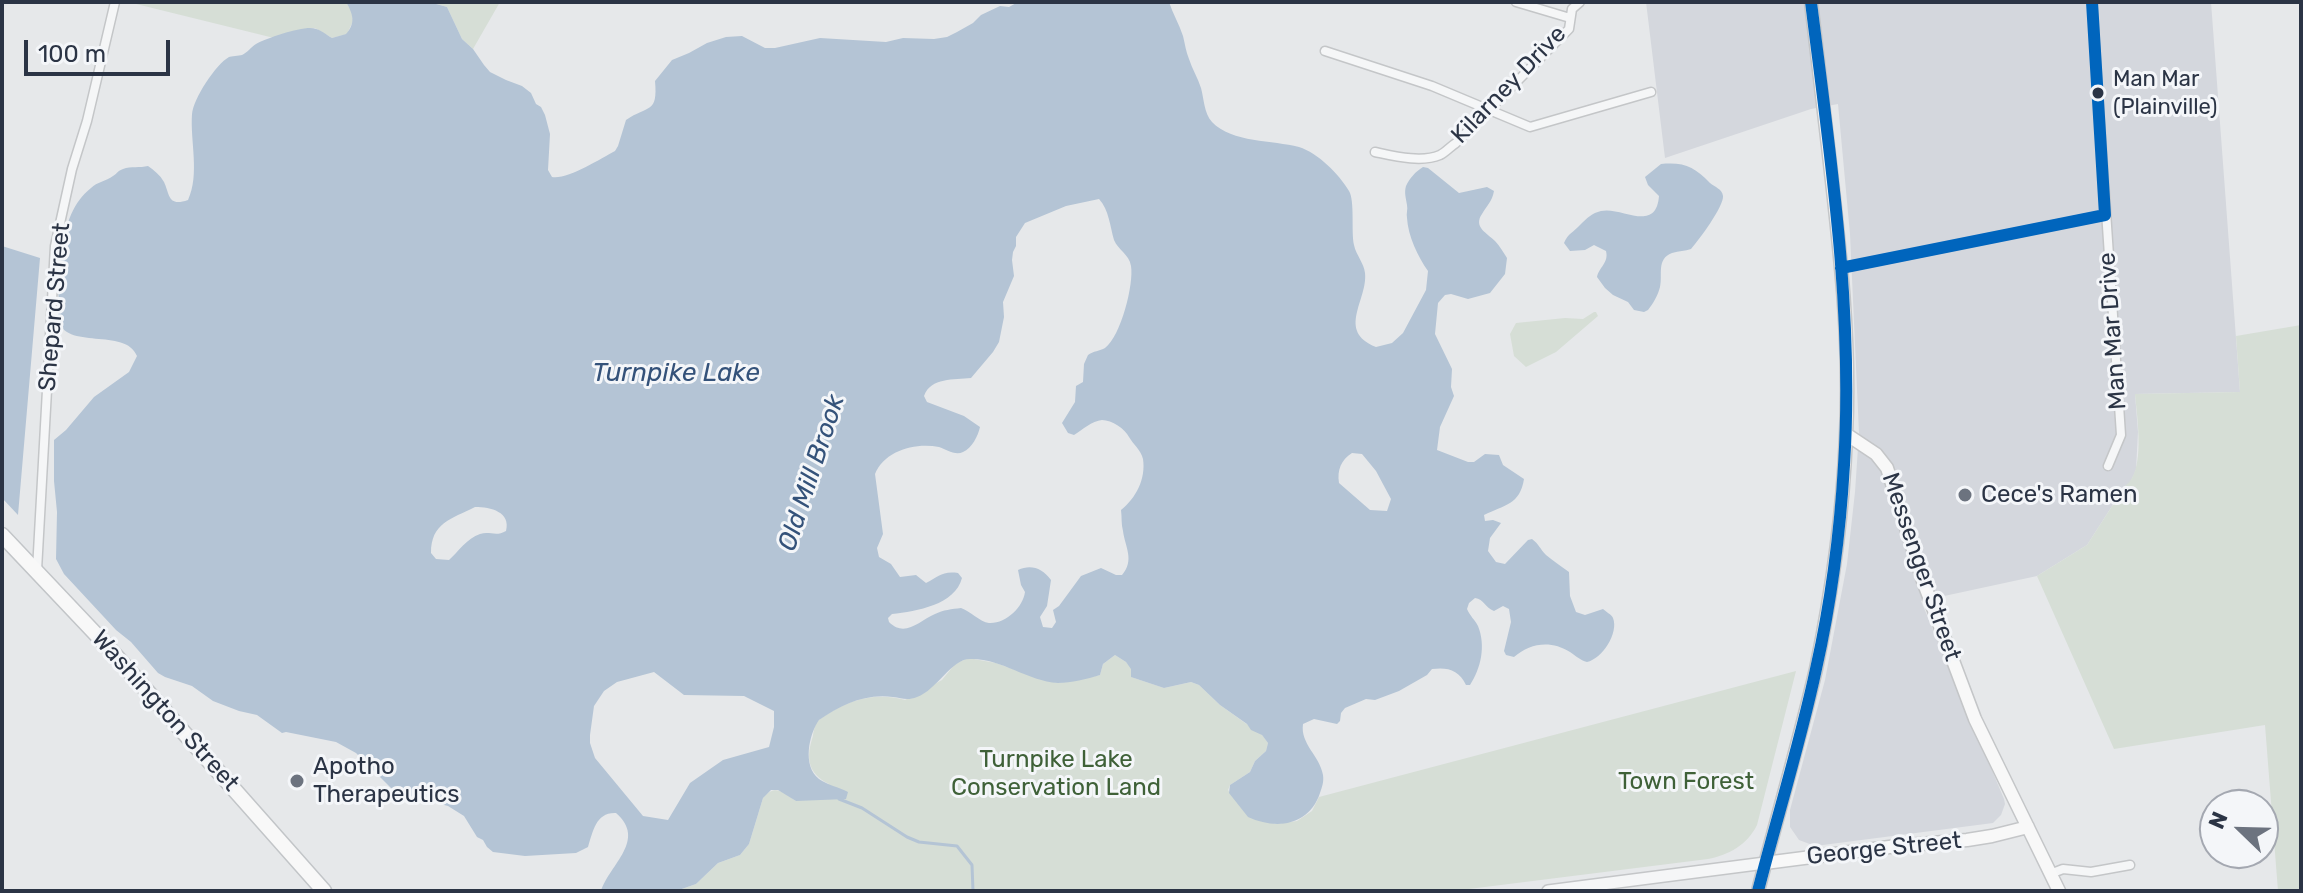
<!DOCTYPE html>
<html>
<head>
<meta charset="utf-8">
<style>
	body { margin:0 }
	#map { position:relative; width:2303px; height:893px; overflow:hidden; background:#e6e8ea; font-family:Rubik,sans-serif }
	canvas { display:block }
	.frame { position:absolute; inset:0; border:4px solid #2b3445; pointer-events:none }
	.north { position:absolute; left:2199px; top:789px; width:80px; height:80px; box-sizing:border-box; background:#f4f6f9; border:2px solid #a4a8b1; border-radius:50%; rotate:293deg; font-size:22px; font-weight:700; line-height:32px; text-align:center; color:#2b3445 }
	.north::after { content:''; display:block; margin:auto; width:28px; height:36px; background:#6c737f; clip-path:polygon(50% 0,100% 100%,50% 72%,0 100%) }
	.scale { position:absolute; left:24px; top:40px; width:146px; height:36px; box-sizing:border-box; border:4px solid #2b3445; border-top:0; padding-left:10px; font-size:24px; line-height:28px; white-space:nowrap; color:#2b3445; -webkit-text-stroke:6px #f4f6f9; paint-order:stroke }
</style>
</head>
<body>
<div id="map">
<canvas width="2303" height="893"></canvas>
<div class="frame"></div>
<div class="north">N</div>
<div class="scale">100 m</div>
</div>
<script>
const c = document.querySelector('canvas').getContext('2d');
c.lineJoin = 'round';
function fill(path, color) {
  c.fillStyle = color;
  c.fill(path, 'evenodd');
}
function stroke(path, color, width, dash) {
  c.strokeStyle = color;
  c.lineWidth = width;
  c.lineCap = dash ? 'butt' : 'round';
  c.setLineDash(dash || []);
  c.stroke(path);
}
function write(font, color, halo, rows, align = 'center') {
  c.font = font + ' Rubik,sans-serif';
  c.lineWidth = 6;
  c.setLineDash([]);
  c.textBaseline = 'middle';
  c.strokeStyle = halo;
  c.fillStyle = color;
  for (const [text, x, y, turn = 0] of rows) {
    c.save();
    c.translate(x, y);
    c.rotate((+turn || 0) * Math.PI / 180);
    c.textAlign = isNaN(turn) ? turn : align;
    if (halo) c.strokeText(text, 0, 0);
    c.fillText(text, 0, 0);
    c.restore();
  }
}
const built = new Path2D(`
	M1646,2h565l29,390 -105,2 3,38 -2,38 -6,13 -5,3 -38,59 -50,31 -116,25 83,198 1,5 -4,11 -8,8 -178,23 -16,-6 -9,-13v-17l35,-130 22,-116 8,-72 4,-59 -9,-199 -12,-130 -27,5 -146,49z`);
const green = new Path2D(`
	M128,2h218l6,10 1,9 -6,13 -15,4 -17,-10h-7l-34,10z
	M429,2h71l-27,47 -11,-10 -15,-32z
	M1594,312h2l2,4 -42,36 -30,15 -12,-11 -4,-22 6,-11 49,-5 18,1z
	M2301,325v566h-23l-13,-166 -151,24 -77,-173 50,-31 38,-59c21,-14 12,-69 10,-92l105,-2 -4,-56z
	M1115,655l11,7 6,7 -1,8 33,11 27,-6 8,3 21,20 42,30 6,8 -2,8 -11,10 -5,11 -20,13 -2,5 10,13 37,21 22,-3 15,-10 7,-14 477,-126 -39,154c-10,20 -28,30 -49,34l-255,32h-777l20,-7 22,-21 22,-8 9,-11 14,-46c12,-15 21,-5 33,3l33,-17c-22,-11 -23,-27 -16,-48 0,-2 2,-11 3,-13 2,-3 7,-6 10,-8 24,-16 51,-23 79,-15l37,-20 13,-16 13,-6 28,5 47,17 16,3 41,-8 3,-11z`);
const water = new Path2D(`
	M346,2h83l18,5 15,32 11,10 11,16 6,7 16,8 16,6 9,7 5,11 5,3 4,8 5,19 -2,36 4,7c15,3 48,-18 63,-26l3,-5 8,-26c22,-15 32,-6 29,-39l17,-21 17,-7 18,-10 19,-6 16,-1 23,12h10l45,-10 66,4 17,-4 31,1 13,-2 10,-5 16,-9 8,-8 19,-9 9,1 9,-5h151c4,12 10,22 14,34 2,8 3,16 6,23 3,10 9,19 12,29 3,11 3,25 11,34 20,21 61,18 87,25 19,6 40,27 50,44 6,10 2,40 5,54 2,10 10,18 11,28 3,27 -29,58 11,74l16,-4 11,-10 23,-43 2,-19c-10,-14 -20,-35 -21,-53 -1,-4 1,-9 0,-13 -1,-7 -3,-12 -1,-19 4,-8 9,-14 17,-19l5,1 31,25 28,-6 7,4c-2,11 -7,14 -12,23 -9,13 5,19 13,27 5,5 8,11 12,17l-2,16 -15,19 -22,6 -17,-5 -6,1 -7,8 -3,31 17,35 -1,18 3,9 -14,31 -3,23 31,12h6l11,-8 14,1 4,10 21,14c-4,26 -20,26 -40,36l1,6 8,-1 8,3 -11,15 -2,13 8,11 9,2 23,-24 4,-1c7,5 8,10 14,16 7,6 15,11 23,17l1,24 6,16 9,3 18,-6c2,2 9,6 10,9 6,15 -11,41 -26,44 -7,-2 -11,-6 -17,-10 -19,-12 -40,-9 -56,5l-8,-2 -2,-4 7,-29 -2,-13 -6,-3 -9,5c-9,-3 -10,-12 -19,-13l-6,5 -2,6c3,7 8,11 11,17 8,20 3,42 -8,59h-4c-7,-15 -18,-18 -34,-16l-5,6 -28,16 -24,9 -9,-1 -21,9 -4,5 -1,8 -3,3 -23,-5 -11,5c-3,20 17,32 20,51 1,7 -1,12 -3,18 -11,33 -44,37 -72,24l-19,-24 1,-8 20,-13 5,-11 11,-10 2,-8 -6,-8 -11,-5 -4,-6 -27,-19 -21,-20 -8,-3 -27,6 -33,-11v-8l-5,-7 -11,-7 -12,9 -3,11c-13,4 -29,8 -42,8 -31,-2 -57,-25 -88,-24 -19,0 -33,31 -53,38 -10,4 -15,1 -24,0 -28,-4 -52,8 -74,23 -10,14 -17,46 0,59 8,6 20,8 29,13l-2,7 -50,2 -18,-11h-7l-8,8 -14,46 -9,11 -22,8 -22,21 -20,7h-75c9,-27 46,-51 15,-78 -20,-1 -23,18 -28,34l-12,6 -51,3 -32,-4 -6,-5 -4,-7 -6,-3 -13,-21 -16,-10 -45,-12 -12,-6 -35,-35 -20,-11 -50,-10 -4,1 -25,-18 -18,-4 -26,-10 -21,-15 -27,-9 -7,-4 -27,-31 -15,-12 -52,-56 -8,-15 1,-47 -3,-31v-41l12,-10 28,-33 35,-25 8,-16c-11,-29 -73,-5 -79,-37 2,-41 -2,-104 33,-131 6,-6 15,-7 22,-12 6,-4 3,-4 10,-7 8,-3 17,-1 25,-3 6,4 12,9 16,16 6,13 4,25 24,18 12,-26 2,-59 4,-86 1,-15 24,-50 37,-57 2,-1 10,-1 13,-2 5,-2 9,-8 14,-11 11,-6 41,-16 54,-16 9,0 15,6 22,10l14,-4c10,-11 7,-20 0,-32zM1099,199c10,11 11,27 15,41 4,10 15,14 17,26 3,18 -10,70 -26,82 -5,3 -12,3 -17,7l-4,9 -1,18 -7,4 -1,16 -13,21 6,10 6,2c8,-5 18,-14 28,-15 10,0 23,9 27,17 4,7 12,13 14,22 3,20 -7,39 -22,51 1,7 0,14 2,21 2,16 12,29 -1,44h-6l-15,-7 -20,8 -22,30 -6,4 3,12 -4,6 -9,-1 -3,-10 7,-11 4,-26c-9,-12 -20,-16 -33,-10l3,15 4,7c-2,15 -19,32 -36,31 -9,-1 -19,-12 -28,-15 -9,1 -18,2 -26,6 -16,7 -30,24 -46,8l-1,-4 4,-4c25,-3 63,-9 70,-36l-4,-5c-17,-2 -19,4 -32,10l-10,-8 -16,2 -9,-13 -12,-7 -2,-9 6,-14 -8,-60c9,-23 40,-32 64,-27 7,2 16,9 24,5 9,-4 15,-16 17,-25l-16,-11 -37,-14 -3,-6c7,-19 30,-16 47,-18l22,-26 6,-10 5,-25 -1,-15 11,-26 -2,-16 1,-8 3,-6v-9l9,-14 41,-17zM1352,453l10,1 14,17 15,28 -4,12 -17,-1 -31,-27c-2,-13 2,-23 13,-30zM475,507c16,0 36,5 31,24 -10,6 -16,0 -26,3 -13,4 -22,18 -31,26l-13,-1 -5,-6c0,-30 20,-34 44,-46zM654,672l30,23 60,1 30,15v16l-5,20 -46,13 -33,23 -22,37 -25,-4 -48,-58 -5,-15v-8l4,-29 10,-15 13,-9z
	M1661,164c24,-2 33,3 49,19 5,4 12,6 13,13 1,10 -24,44 -32,53 -6,2 -12,2 -19,4 -16,6 -9,22 -12,34 -2,8 -7,17 -12,23l-4,2 -10,-2 -6,-8 -15,-7 -8,-7 -8,-11c2,-10 12,-14 9,-26l-12,-6 -9,5 -15,1 -6,-8c4,-10 10,-11 16,-18 7,-7 12,-12 21,-14 20,-5 55,23 58,-15l-11,-11 -3,-8z
	M2,246l38,12 -22,257 -16,-17z`);
const stream = new Path2D(`
	M839,799l23,9 45,29 12,5 38,4 15,19 1,26`);
const minor = new Path2D(`
	M1516,2l54,16
	M2092,2l29,433 -13,31
	M1325,51l107,35 98,41 121,-35
	M1375,152c19,4 46,11 65,3 6,-3 11,-9 16,-12l113,-114 3,-20 8,-7
	M1841,268l264,-53
	M37,570l18,-324 17,-77 15,-48 28,-119
	M2050,874l13,-5 28,3 39,-7`);
const tertiary = new Path2D(`
	M1548,891l217,-28`);
const secondary = new Path2D(`
	M1846,434l30,20 11,14 36,113 52,138 84,172
	M1765,863l132,-17 70,-6 25,-4 36,-9
	M1758,891c19,-74 41,-148 58,-222 16,-77 27,-155 30,-234 5,-96 -7,-193 -18,-289 -6,-48 -11,-96 -17,-144`);
const primary = new Path2D(`
	M2,535l106,112 216,244`);
const bus1 = new Path2D(`
	M2092,2l13,213
	M1841,268l264,-53
	M1758,891c19,-74 42,-147 58,-222 15,-67 24,-135 28,-204 10,-154 -14,-310 -33,-463`);
const markers = [
	[2098,93,7,"#2b3445"],
	[1965,495,8,"#6c737f"],
	[297,781,8,"#6c737f"]
];
const busNames = [
	["Man Mar",2113,80],
	["(Plainville)",2113,108]
];
const streetNames = [
	["Kilarney Drive",1509,85,-46],
	["Shepard Street",55,307,-85],
	["Man Mar Drive",2113,331,-94],
	["Messenger Street",1921,567,71],
	["Washington Street",165,711,48],
	["George Street",1884,849,-6]
];
const poiNames = [
	["Cece's Ramen",1981,495],
	["Apotho",313,767],
	["Therapeutics",313,795]
];
const parkNames = [
	["Turnpike Lake",1056,760],
	["Conservation Land",1056,788],
	["Town Forest",1686,782]
];
const waterNames = [
	["Turnpike Lake",676,373],
	["Old Mill Brook",812,473,-72]
];
fill(built, '#d4d7dd');
fill(green, '#d6ded6');
fill(water, '#b4c4d5');
stroke(stream, '#b4c4d5', 3);
stroke(minor, '#c4c6c8', 11);
stroke(tertiary, '#c4c6c8', 14);
stroke(secondary, '#c4c6c8', 15);
stroke(primary, '#c2c5c8', 17);
stroke(minor, '#f5f6f7', 8);
stroke(tertiary, '#f5f6f7', 11);
stroke(secondary, '#f8f8f8', 12);
stroke(primary, '#f8f8f8', 14);
stroke(bus1, '#0065bd', 12);
for (const [x, y, r, color] of markers) {
  const dot = new Path2D();
  dot.arc(x, y, r, 0, 2 * Math.PI);
  c.fillStyle = color;
  c.fill(dot);
  stroke(dot, '#f4f6f9', 3);
}
write('22px', '#2b3445', '#f4f6f9', busNames, 'left');
write('24px', '#2b3445', '#f4f6f9', streetNames);
write('24px', '#2b3445', '#f4f6f9', poiNames, 'left');
write('24px', '#3f6138', '#f4f6f9', parkNames);
write('italic 26px', '#34527a', '#f4f6f9', waterNames);
</script>
</body>
</html>
